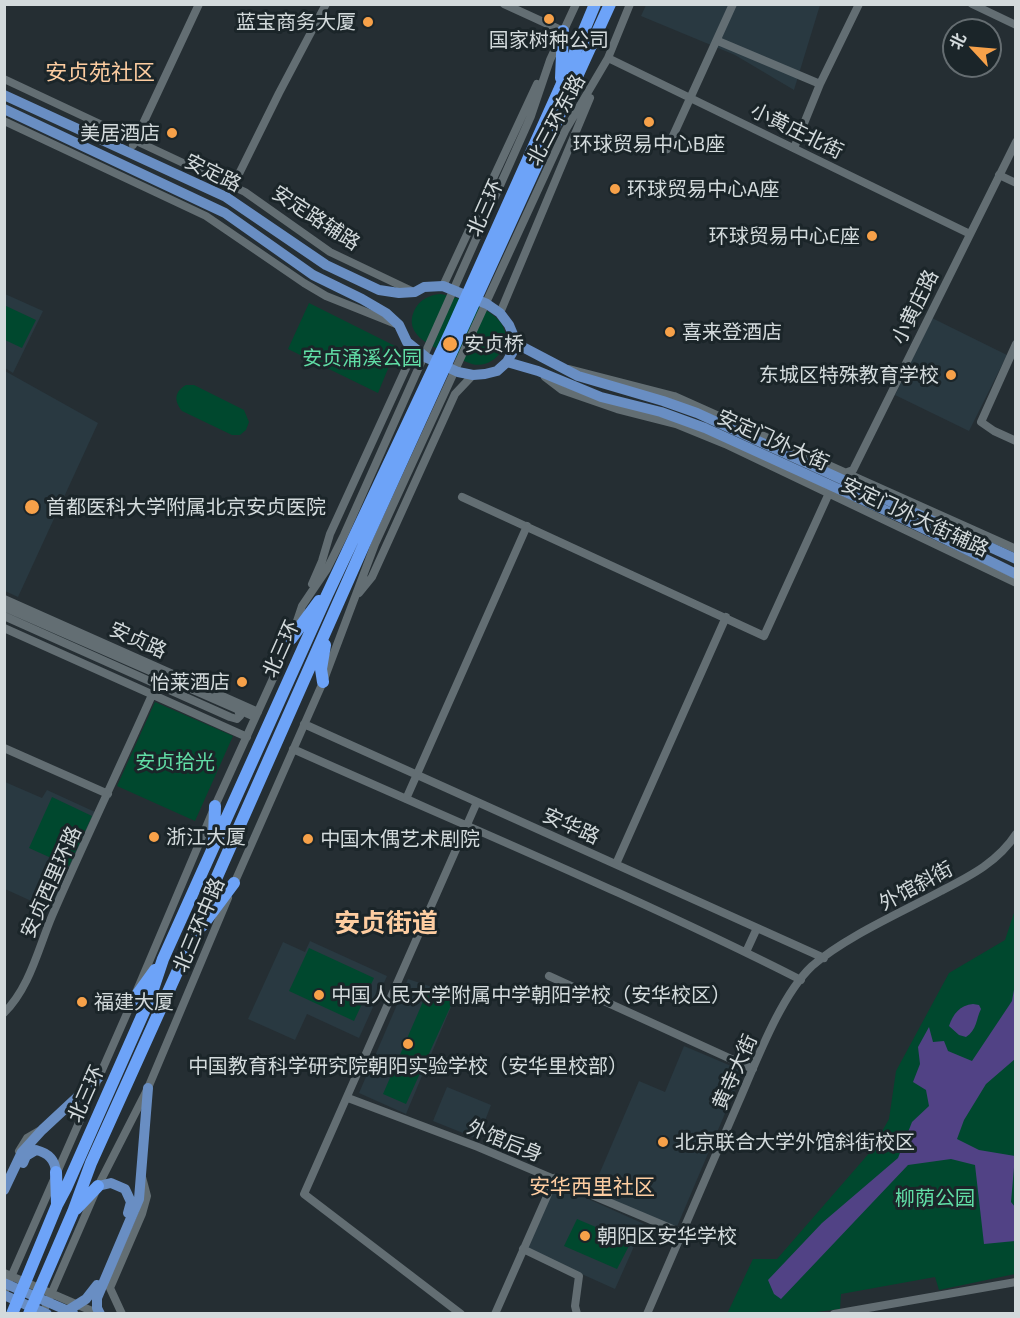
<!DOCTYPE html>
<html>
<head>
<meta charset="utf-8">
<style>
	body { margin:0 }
	#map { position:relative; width:1020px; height:1318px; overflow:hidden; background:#252e33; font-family:"Exo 2","Noto Sans SC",sans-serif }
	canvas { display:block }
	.frame { position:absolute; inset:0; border:6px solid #d3dadc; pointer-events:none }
	.north { position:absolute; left:942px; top:18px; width:60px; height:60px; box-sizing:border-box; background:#1b2529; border:2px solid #656d71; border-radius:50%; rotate:296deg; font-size:16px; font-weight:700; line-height:24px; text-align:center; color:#d3dadc }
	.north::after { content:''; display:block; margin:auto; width:21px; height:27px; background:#f7a149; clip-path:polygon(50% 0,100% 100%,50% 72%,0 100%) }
</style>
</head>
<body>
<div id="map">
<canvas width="1020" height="1318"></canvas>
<div class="frame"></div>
<div class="north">北</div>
</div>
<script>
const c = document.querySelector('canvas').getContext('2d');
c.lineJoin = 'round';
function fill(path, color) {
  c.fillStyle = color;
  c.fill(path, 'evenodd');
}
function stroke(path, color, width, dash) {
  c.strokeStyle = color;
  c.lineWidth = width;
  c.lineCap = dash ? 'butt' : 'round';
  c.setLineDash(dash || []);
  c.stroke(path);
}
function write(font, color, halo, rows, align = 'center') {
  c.font = font + ' "Exo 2","Noto Sans SC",sans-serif';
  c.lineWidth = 6;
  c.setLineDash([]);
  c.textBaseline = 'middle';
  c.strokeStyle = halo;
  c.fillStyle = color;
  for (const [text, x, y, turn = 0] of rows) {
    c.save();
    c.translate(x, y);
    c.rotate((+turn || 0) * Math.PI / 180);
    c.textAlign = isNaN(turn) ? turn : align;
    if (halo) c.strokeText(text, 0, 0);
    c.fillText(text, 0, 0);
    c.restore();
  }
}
const built = new Path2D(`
	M646,5h174l-26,85 -59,-35 -94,-39z
	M5,294l38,17 -30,62 -8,-5z
	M932,318l75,37 -38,76 -74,-36z
	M5,371l93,52 -80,174 -13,-6z
	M5,782l37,16 5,-8 48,22 -44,98 -46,-21z
	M310,941l77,35 -28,62 -52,-24 -12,26 -47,-21 35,-77 22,10z
	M408,979l48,16 -50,119 -47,-21z
	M684,1046l59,25 -67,158 -84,-38 47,-110 26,11z
	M447,1087l44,18 -13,34 -45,-18z
	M555,1184l89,40 -29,65 -89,-40z`);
const green = new Path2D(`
	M440,294c16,2 52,15 61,29 14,20 -7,47 -29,41 -9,-3 -18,-8 -26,-11 -17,-8 -42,-19 -32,-42 5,-11 15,-16 26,-17z
	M309,303l88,44 -19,46 -90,-44z
	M4,305l32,15 -14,28 -17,-8z
	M186,385h8l50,25 5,12 -3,8 -6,5h-8l-50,-24c-8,-10 -8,-19 4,-26z
	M155,702l78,34 -38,85 -78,-35z
	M52,797l40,19 -23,50 -40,-18z
	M1015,910v364l-76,16 -4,-13 -94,17 -1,15 -32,4 -81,1 26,-55h24l94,-108 18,-32 7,-48 53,-98 56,-33z
	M309,948l65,30 -20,43 -65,-30z
	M428,990l25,11 -47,103 -23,-10z
	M577,1219l54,23 -14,27 -53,-23z`);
const water = new Path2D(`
	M1015,984v75l-29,25 -22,36 -7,19 22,11 36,6 -4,46 4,5v34l-31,3 -9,-79 -24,-6 -43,6 -127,134 -7,-5 -6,-14 54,-57 76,-65 14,-36 17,-16 -3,-16 -13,-8 7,-18 -2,-17 11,-20 4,15 11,-1 4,10 24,10 40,-60z
	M973,1004l6,1 2,4c-5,10 -4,21 -15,28l-7,-2 -10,-9c4,-12 11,-21 24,-22z`);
const minor = new Path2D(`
	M504,4l59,27
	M972,4l44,21
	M718,41l102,43
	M608,58l362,176
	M4,79l241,113 85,60 84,40
	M4,121l202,95 98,67 22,13 70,28
	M133,145l66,-141
	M794,148l26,-64 39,-80
	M667,149l66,-145
	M999,175l17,8
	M233,186l46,-93 47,-89
	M443,286l94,-202
	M500,313l90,-215
	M1016,344l-35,78 13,9 22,10
	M569,369l105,27 342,153
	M545,377l17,13 55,19 59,15 49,20 291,139
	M842,474l11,-4 163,-328
	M462,497l302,139 66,-145
	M312,584l10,-23 8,-27 77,-168 8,-15
	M359,593l13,-16 83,-183 18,-19
	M4,599l254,113
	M4,607l251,110
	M4,616l226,101 7,2 3,-3 -2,-6
	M4,628l243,109
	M304,724l520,234
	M4,748l104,46
	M293,749c170,76 342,147 508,231
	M406,799l121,-273
	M616,864l110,-247
	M233,886l90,-204 52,-138 190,-413 43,-73 22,-54
	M746,952l11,-24
	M549,976l204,93
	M4,1013c26,-26 34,-64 48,-97 32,-74 67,-147 100,-221
	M348,1098l130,49 204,86
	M19,1151l8,-13 12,-7
	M523,1249l56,27 -4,30 2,8
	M4,1273l95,41
	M4,1293l128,-291 83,-196 76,-167 11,-33 25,-37 17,-34 187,-419 19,-56 26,-56
	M45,1308l53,-122 50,-98 80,-190
	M122,1314l-12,-26 32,-74 5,-18 -5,-19
	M461,1314l-157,-120 173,-392
	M495,1314l60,-136
	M647,1314c30,-71 61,-142 92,-213 17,-39 42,-106 73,-135 33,-29 90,-54 129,-75 29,-15 57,-29 75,-57
	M834,1314l182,-32`);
const major = new Path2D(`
	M4,95l222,102 100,68 53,25 20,3 16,-1 9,-5 19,-1 44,18 13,9 9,12 8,19
	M4,109l221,104 88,62 49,24 24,14 13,12 8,17 20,16 31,14 15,3 12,-1 12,-3 10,-9 10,-18
	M517,344l61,32 85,25 34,12 319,146
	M507,362l31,9 63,26 60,15 44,16 195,89 116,57
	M23,1163l3,-7 10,-6c12,3 19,9 20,22
	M98,1186l13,-3 14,6 6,13 -3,11
	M4,1190l18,-38 20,-22 57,-53
	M4,1283l69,30
	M4,1295l43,19
	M67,1311l19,-12 11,-14
	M100,1314l-3,-6v-10l42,-99 9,-111`);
const highway = new Path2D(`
	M561,78l2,-47
	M291,639l28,-38
	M323,682l-2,-13 4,-24
	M214,840l1,-34
	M202,926l32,-43
	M132,1002l23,-32
	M56,1172l1,32
	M76,1209l22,-23
	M12,1314l45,-109 9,-17 84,-190 13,-39 164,-364 124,-264 109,-243 35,-84
	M29,1314l44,-102 18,-49 101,-224 5,-17 169,-382 244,-536`);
const markers = [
	[549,19,6,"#f7a149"],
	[368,22,6,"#f7a149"],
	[649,122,6,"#f7a149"],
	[172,133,6,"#f7a149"],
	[615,189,6,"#f7a149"],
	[872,236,6,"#f7a149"],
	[670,332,6,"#f7a149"],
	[450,344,8,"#f7a149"],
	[951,375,6,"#f7a149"],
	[32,507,8,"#f7a149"],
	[242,682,6,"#f7a149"],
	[154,837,6,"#f7a149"],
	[308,839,6,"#f7a149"],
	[319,995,6,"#f7a149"],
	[82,1002,6,"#f7a149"],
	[408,1044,6,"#f7a149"],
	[663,1142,6,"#f7a149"],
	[585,1236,6,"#f7a149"]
];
const poiNames = [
	["蓝宝商务大厦",356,22,"right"],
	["国家树种公司",549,40,"center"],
	["美居酒店",160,133,"right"],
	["环球贸易中心B座",649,144,"center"],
	["环球贸易中心A座",627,189],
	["环球贸易中心E座",860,236,"right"],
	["喜来登酒店",682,332],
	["安贞桥",464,344],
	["东城区特殊教育学校",939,375,"right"],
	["首都医科大学附属北京安贞医院",46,507],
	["怡莱酒店",230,682,"right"],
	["浙江大厦",166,837],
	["中国木偶艺术剧院",320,839],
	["中国人民大学附属中学朝阳学校（安华校区）",331,995],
	["福建大厦",94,1002],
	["中国教育科学研究院朝阳实验学校（安华里校部）",408,1066,"center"],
	["北京联合大学外馆斜街校区",675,1142],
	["朝阳区安华学校",597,1236]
];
const streetNames = [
	["北三环东路",556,120,-62],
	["小黄庄北街",797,131,26],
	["安定路",213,173,26],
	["北三环",485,208,-66],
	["安定路辅路",316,218,33],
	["小黄庄路",915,307,-64],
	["安定门外大街",773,440,24],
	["安定门外大街辅路",915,517,25],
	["安贞路",138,640,24],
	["北三环",281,649,-66],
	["安华路",571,826,24],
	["安贞西里环路",51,882,-66],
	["外馆斜街",916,886,-28],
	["北三环中路",199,925,-67],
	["黄寺大街",735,1072,-66],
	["北三环",86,1094,-66],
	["外馆后身",505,1141,22]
];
const parkNames = [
	["安贞涌溪公园",362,358],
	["安贞拾光",175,762],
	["柳荫公园",935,1198]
];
const neighbourhoodNames = [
	["安华西里社区",592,1187]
];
const quarterNames = [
	["安贞苑社区",100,73]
];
const districtNames = [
	["安贞街道",386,923]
];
fill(built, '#293941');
fill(green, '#00482e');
fill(water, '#514285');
stroke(minor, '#636e73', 8);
stroke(major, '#698ec3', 10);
stroke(highway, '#6da3f8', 12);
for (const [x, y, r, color] of markers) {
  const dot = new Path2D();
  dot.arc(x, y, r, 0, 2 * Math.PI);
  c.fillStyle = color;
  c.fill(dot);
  stroke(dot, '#1b2529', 2);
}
write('20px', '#d3dadc', '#1b2529', poiNames, 'left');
write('20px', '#d3dadc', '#1b2529', streetNames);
write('20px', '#60dda5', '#1b2529', parkNames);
write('21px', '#fecda1', '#1b2529', neighbourhoodNames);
write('22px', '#fecda1', '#1b2529', quarterNames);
write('bold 26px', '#fecda1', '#1b2529', districtNames);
</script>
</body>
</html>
